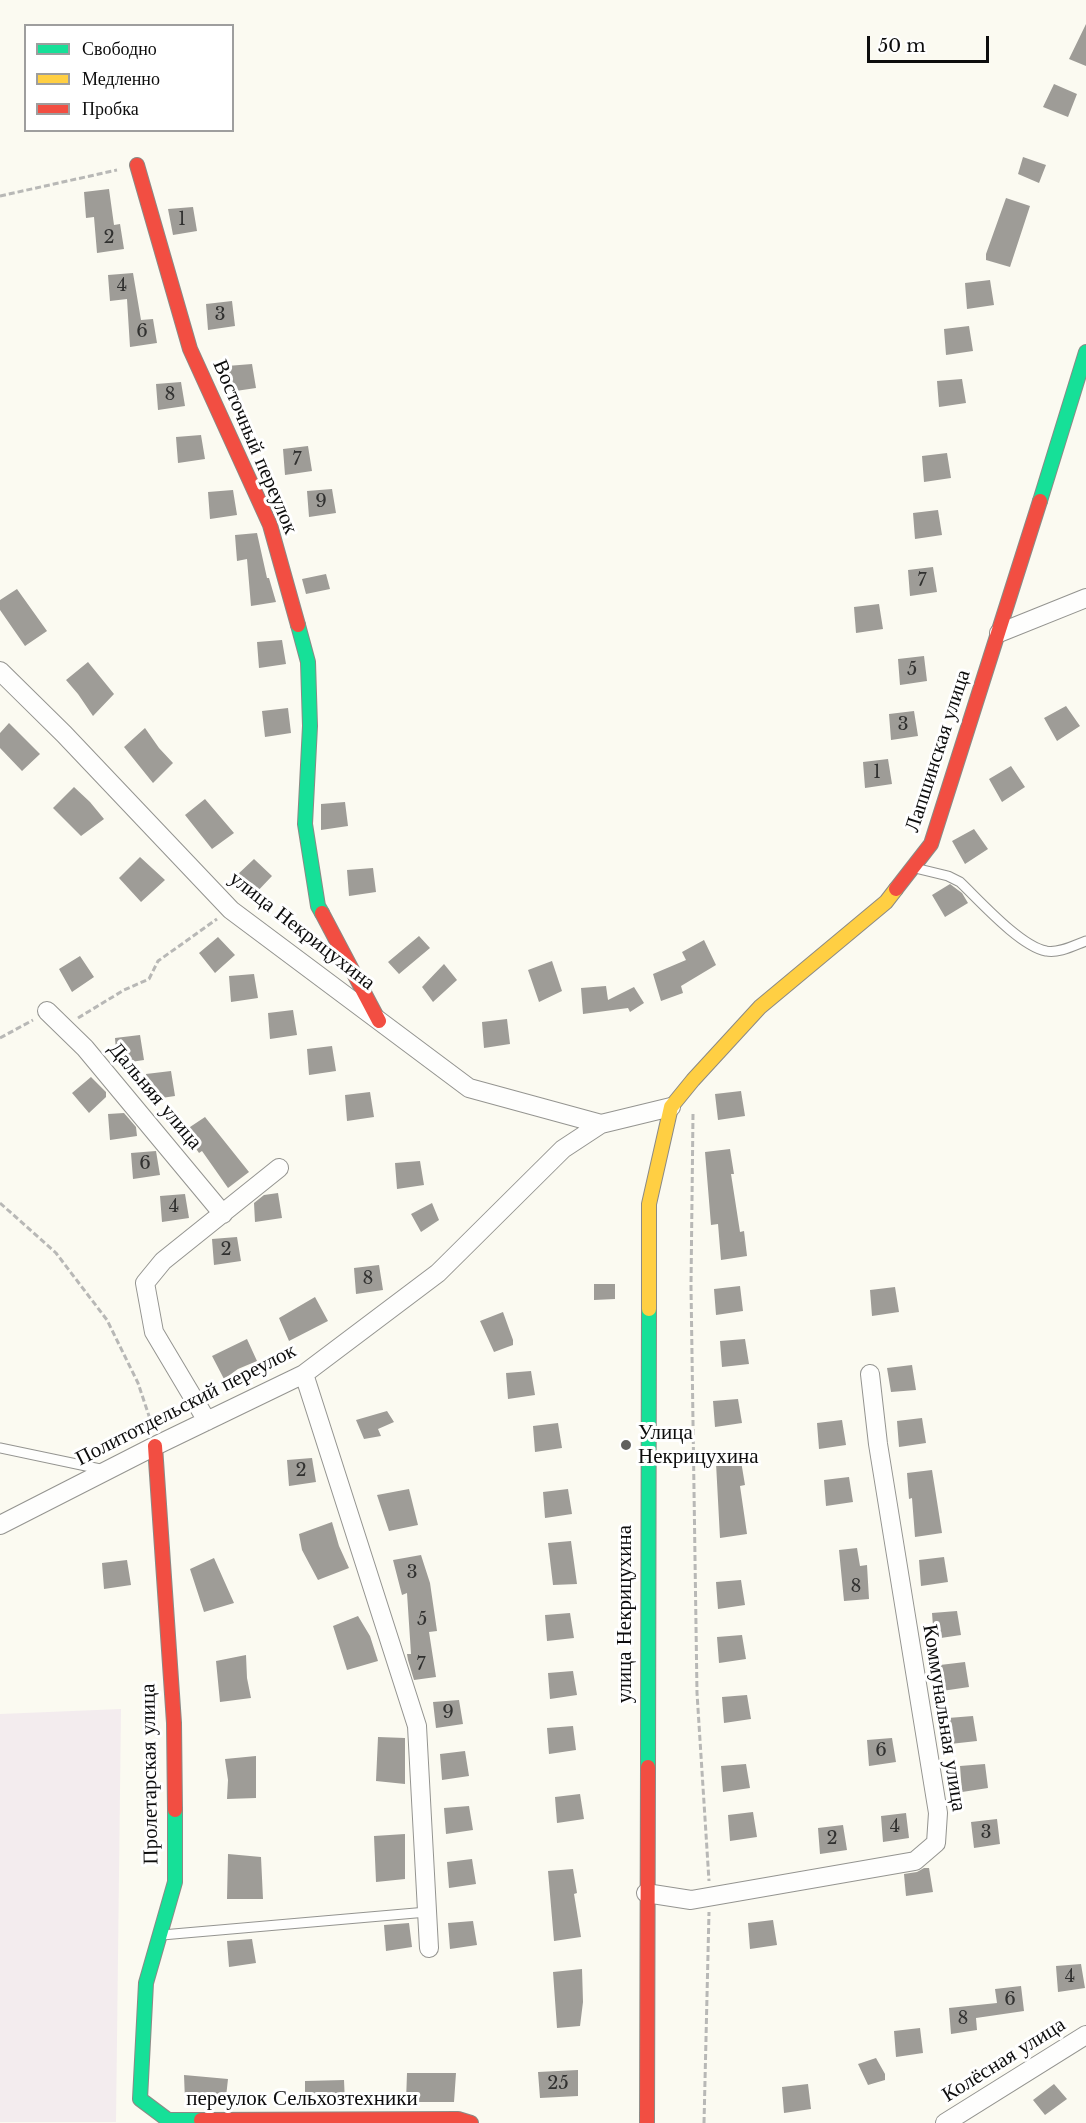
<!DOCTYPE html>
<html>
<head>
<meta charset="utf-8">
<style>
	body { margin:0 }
	#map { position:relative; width:1086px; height:2123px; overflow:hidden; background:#fbfaf1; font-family:"Libre Baskerville",serif }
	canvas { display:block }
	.legend { position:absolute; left:24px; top:24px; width:210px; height:108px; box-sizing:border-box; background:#fff; border:2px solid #9e9e9e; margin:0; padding:8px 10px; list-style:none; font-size:18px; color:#0d0d0d }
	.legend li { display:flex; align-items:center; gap:12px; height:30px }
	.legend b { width:30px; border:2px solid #9e9e9e }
	.scale { position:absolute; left:867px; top:36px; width:122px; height:27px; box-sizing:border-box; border:3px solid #0d0d0d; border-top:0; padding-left:8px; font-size:18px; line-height:21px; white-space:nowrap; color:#0d0d0d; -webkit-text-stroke:4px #fff; paint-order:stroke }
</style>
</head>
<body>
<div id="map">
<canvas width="1086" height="2123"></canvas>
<ul class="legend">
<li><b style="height:8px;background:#16e098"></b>Свободно</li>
<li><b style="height:8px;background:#ffcf43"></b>Медленно</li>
<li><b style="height:8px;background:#f24e42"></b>Пробка</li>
</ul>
<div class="scale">50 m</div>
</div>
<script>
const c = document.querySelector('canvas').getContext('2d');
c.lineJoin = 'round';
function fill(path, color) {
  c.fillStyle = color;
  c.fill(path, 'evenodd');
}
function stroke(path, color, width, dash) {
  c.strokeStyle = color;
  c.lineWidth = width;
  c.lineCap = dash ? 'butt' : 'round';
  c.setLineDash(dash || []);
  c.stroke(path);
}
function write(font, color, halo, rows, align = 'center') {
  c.font = font + ' "Libre Baskerville",serif';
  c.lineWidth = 6;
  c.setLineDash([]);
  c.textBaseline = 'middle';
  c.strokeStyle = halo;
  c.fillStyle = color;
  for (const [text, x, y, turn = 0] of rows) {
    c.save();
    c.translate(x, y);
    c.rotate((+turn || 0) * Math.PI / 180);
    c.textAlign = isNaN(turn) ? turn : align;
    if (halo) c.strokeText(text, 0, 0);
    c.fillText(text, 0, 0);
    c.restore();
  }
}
const industrial = new Path2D(`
	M121,1709l-5,413h-116v-408z`);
const building = new Path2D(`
	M1086,24v42l-17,-7z
	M1054,84l23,10 -9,23 -25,-10z
	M1023,157l23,8 -7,18 -21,-9z
	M109,189l5,36 6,-1 4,25 -27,4 -3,-36 -8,1 -2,-26z
	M1006,198l24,8 -20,61 -24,-7v-6z
	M193,207l4,24 -24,4 -5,-26z
	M133,273l8,47 12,-1 4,24 -27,4 -3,-48 -17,2 -2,-26z
	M990,280l4,25 -27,4 -2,-26z
	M232,301l3,25 -27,4 -2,-26z
	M969,326l4,25 -27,4 -2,-26z
	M252,364l4,24 -27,4 -2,-26z
	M962,379l4,24 -27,4 -2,-26z
	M181,382l4,24 -27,4 -2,-26z
	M201,435l4,24 -27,4 -2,-26z
	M308,446l4,25 -27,4 -2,-26z
	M947,453l4,25 -27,4 -2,-26z
	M332,489l4,24 -27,4 -2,-26z
	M233,490l4,25 -27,4 -2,-27z
	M938,510l4,25 -27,4 -2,-26z
	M257,533l10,45h2l7,24 -25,4 -4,-47 -10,2 -2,-26z
	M933,567l4,25 -27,4 -2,-26z
	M326,574l4,15 -24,5 -4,-15z
	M17,589l30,42 -22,15 -25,-36v-10z
	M879,604l4,25 -27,4 -2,-26z
	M282,640l4,24 -27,4 -2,-26z
	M924,656l3,25 -27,4 -2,-26z
	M88,662l26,32 -21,22 -15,-22 -12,-14z
	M1066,706l14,20 -23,15 -13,-23z
	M288,708l3,25 -26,4 -3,-26z
	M914,711l4,25 -27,4 -2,-26z
	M9,723l31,31 -18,17 -22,-23v-15z
	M145,728l14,20 14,15 -20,20 -29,-36z
	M888,759l4,25 -27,4 -2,-26z
	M1011,766l14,21 -23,15 -13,-23z
	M74,787l16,15 14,17 -23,17 -28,-28z
	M205,799l29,34 -22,16 -27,-34z
	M345,802l3,24 -27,4v-26z
	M974,829l14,20 -23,15 -13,-23z
	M140,857l25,23 -24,22 -22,-24z
	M254,859l18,17 -19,20 -17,-20z
	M373,868l3,24 -27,4 -2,-26z
	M950,884l12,9 6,10 -23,14 -13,-22z
	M419,936l11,12 -31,26 -11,-12z
	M218,937l17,18 -20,18 -16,-20z
	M704,940l12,25 -35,21 2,7 -22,8 -8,-27 33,-14 -4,-8z
	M80,956l14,21 -22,15 -13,-23z
	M552,961l10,30 -23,11 -11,-32z
	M444,964l13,16 -24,22 -11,-15z
	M254,974l4,24 -27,4 -2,-26z
	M606,986l2,14 26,-13 10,16 -14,9 -2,-4 -45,6 -2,-26z
	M293,1010l4,25 -27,4 -2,-26z
	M507,1019l3,25 -26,4 -2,-26z
	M140,1035l4,25 -27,4 -2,-26z
	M332,1046l4,25 -27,4 -2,-26z
	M171,1071l4,25 -27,4 -2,-26z
	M91,1077l15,15v5l-17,16 -17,-20z
	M741,1091l4,25 -27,4 -3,-26z
	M370,1092l4,25 -27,4 -2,-26z
	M124,1113l12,14 1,9 -27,4 -2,-26z
	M205,1117l44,55 -21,16 -26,-37 -3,2 -15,-22z
	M730,1149l4,25h-3l9,58 4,-1 3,25 -26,4 -3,-36 -7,1 -6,-73z
	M156,1151l4,24 -27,4 -2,-26z
	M420,1161l4,24 -27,4 -2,-26z
	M278,1193l4,25 -27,4 -1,-19 10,-8z
	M185,1194l4,24 -27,4 -2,-26z
	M432,1203l7,17 -18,12 -10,-18z
	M237,1237l4,24 -27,4 -2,-26z
	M379,1265l4,25 -27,4 -2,-26z
	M594,1284h21v15l-21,1z
	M740,1286l3,25 -27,4 -2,-26z
	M895,1287l4,25 -27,4 -2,-26z
	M315,1297l13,24 -39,20 -10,-23z
	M503,1312l10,28v5l-19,7 -14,-31z
	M247,1339l10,22 -19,8 -14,10 -12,-23z
	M745,1339l4,25 -27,3 -2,-26z
	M912,1365l4,25 -25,2 -4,-24z
	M531,1371l4,24 -27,4 -2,-26z
	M738,1399l4,24 -27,4 -2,-26z
	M387,1411l7,11 -16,7 3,7 -17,3 -8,-19z
	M922,1418l4,25 -27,4 -2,-26z
	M842,1420l4,25 -27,4 -2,-26z
	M558,1423l4,25 -27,4 -2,-26z
	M312,1458l4,24 -27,4 -2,-26z
	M741,1461l4,24 -5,1 7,48 -27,4 -4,-75z
	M932,1470l10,63 -27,4 -3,-39 -3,1 -2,-26z
	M849,1477l4,25 -27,4 -2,-26z
	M409,1489l9,36 -29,6 -12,-36z
	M568,1489l4,25 -27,4 -2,-26z
	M332,1522l7,24 10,22 -31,12 -16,-30 -3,-16z
	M571,1541l6,43 -24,1 -5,-42z
	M857,1548l3,18 7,-1 2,34 -25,2 -5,-51z
	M421,1555l9,28 7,48 -8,1 7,45 -22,3 -6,-20 -1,-6h4l-4,-61 -5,2 -9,-35z
	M944,1557l4,25 -27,4 -2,-26z
	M214,1558l20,45 -30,9 -14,-43z
	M127,1560l4,25 -27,4 -2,-26z
	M741,1580l4,25 -27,4 -2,-27z
	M957,1611l4,24 -27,4 -2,-26z
	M570,1613l4,25 -27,3 -2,-26z
	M358,1616l12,20 8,25 -31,9 -14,-44z
	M742,1635l4,24 -27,4 -2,-26z
	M246,1655l1,23 4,20 -31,4 -4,-41z
	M965,1662l4,25 -27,4 -2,-26z
	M573,1671l4,24 -27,4 -2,-26z
	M747,1695l4,24 -27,4 -2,-26z
	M459,1700l4,24 -27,4 -3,-26z
	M973,1716l4,25 -27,3 -2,-26z
	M573,1726l3,24 -27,4 -2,-26z
	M378,1737l27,1v46l-29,-3z
	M892,1738l4,24 -27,4 -2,-26z
	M465,1751l4,25 -27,4 -2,-26z
	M256,1756v42l-29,1 1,-19 -3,-21z
	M746,1764l4,24 -27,4 -2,-26z
	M985,1764l3,24 -26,4 -2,-26z
	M580,1794l4,25 -27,4 -2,-26z
	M469,1806l4,24 -27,4 -2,-26z
	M753,1812l4,25 -27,4 -2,-26z
	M906,1813l3,25 -26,4 -2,-26z
	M997,1819l3,25 -26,4 -3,-26z
	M843,1825l4,25 -27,4 -2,-26z
	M405,1834v45l-29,3 -2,-46z
	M228,1854l33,3 2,42h-36z
	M472,1859l4,25 -27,4 -2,-26z
	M924,1868h5l4,24 -27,4 -2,-22 13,-2z
	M573,1869l4,24 -3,1 7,43 -27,4 -6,-70z
	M773,1920l4,25 -27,4 -2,-26z
	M473,1921l4,24 -27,4 -2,-26z
	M409,1923l3,24 -26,4 -2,-26z
	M252,1939l4,24 -27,4 -2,-26z
	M1081,1964l4,24 -27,4 -2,-26z
	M582,1969l1,33 -3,24 -23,2 -4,-56z
	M1021,1986l3,25 -48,7 1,12 -26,4 -2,-26 48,-5 -2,-14z
	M920,2028l3,25 -27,4 -2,-26z
	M876,2058l9,16v6l-17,5 -10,-21z
	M578,2070v26l-38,2 -2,-26z
	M407,2073h49l-2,29h-48z
	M184,2075l44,4 -2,18 -41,3z
	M344,2080l1,23h-40v-22z
	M808,2084l3,25 -27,4 -2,-26z
	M1054,2084l13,15 -22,16 -12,-15z`);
const path = new Path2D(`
	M0,196l117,-26
	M78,1018l46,-28 25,-11 9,-18 59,-42
	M0,1038l33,-18
	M693,1114l-2,172 6,407 12,188
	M0,1203l56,50 51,67 31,63 15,45
	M704,2123l5,-211`);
const lane = new Path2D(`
	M915,868l33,8 12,6c20,19 60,64 86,69 12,3 29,-6 40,-10
	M0,1448l105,22
	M162,1935l265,-23`);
const street = new Path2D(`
	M999,633l87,-35
	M0,671l64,63 167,176 238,178 132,36
	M47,1011l38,37 138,166
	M304,1374l113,352 12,222
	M207,1421l-53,-89 -9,-49 18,-22 116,-93
	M0,1525l155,-79 149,-72 134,-101 125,-124 38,-25 70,-17
	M646,1893l45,7 224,-39 21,-18 2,-30 -60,-369 -8,-70
	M945,2123l141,-88`);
const fast = new Path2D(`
	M1040,501l46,-149
	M298,625l10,37 2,64 -5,98 13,82 4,7
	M648,1767l1,-458
	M175,1810v72l-29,101 -6,116 28,21h33`);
const slow = new Path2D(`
	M649,1309v-105l22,-97 22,-27 67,-73 126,-105 10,-13`);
const jam = new Path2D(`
	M137,165l53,184 80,176 28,100
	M896,889l35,-45 109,-343
	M322,913l57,108
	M155,1446l19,277 1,87
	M201,2120l257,-1 13,4
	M647,2123l1,-356`);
const markers = [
	[626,1445,6,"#60605d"]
];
const numberNames = [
	["1",182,220],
	["2",109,238],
	["4",122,286],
	["3",220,315],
	["6",142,332],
	["8",170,395],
	["7",297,460],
	["9",321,502],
	["7",922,581],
	["5",912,670],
	["3",903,725],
	["1",877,773],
	["6",145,1164],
	["4",174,1207],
	["2",226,1250],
	["8",368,1279],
	["2",301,1471],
	["3",412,1573],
	["8",856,1587],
	["5",422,1620],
	["7",421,1665],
	["9",448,1713],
	["6",881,1751],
	["4",895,1827],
	["3",986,1833],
	["2",832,1839],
	["4",1070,1977],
	["6",1010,2000],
	["8",963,2019],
	["25",558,2084]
];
const streetNames = [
	["Восточный переулок",255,447,67],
	["Лапшинская улица",938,751,-72],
	["улица Некрицухина",302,931,38],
	["Дальняя улица",155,1096,50],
	["Политотдельский переулок",186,1405,-27],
	["улица Некрицухина",625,1614,-90],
	["Коммунальная улица",944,1718,81],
	["Пролетарская улица",150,1774,-91],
	["Колёсная улица",1004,2060,-32],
	["переулок Сельхозтехники",302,2099]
];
const poiNames = [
	["Улица",638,1433],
	["Некрицухина",638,1457]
];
fill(industrial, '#f3ecee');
fill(building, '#9e9c97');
stroke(lane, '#949490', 11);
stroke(street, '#949490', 20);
stroke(fast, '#8b8a86', 16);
stroke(slow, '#8b8a86', 16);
stroke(jam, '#8b8a86', 16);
stroke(path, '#b8b8b6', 3, [6, 3]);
stroke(lane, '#fefefd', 9);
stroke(street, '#fefefd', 18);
stroke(fast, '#16e098', 14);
stroke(slow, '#ffcf43', 14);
stroke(jam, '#f24e42', 14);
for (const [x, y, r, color] of markers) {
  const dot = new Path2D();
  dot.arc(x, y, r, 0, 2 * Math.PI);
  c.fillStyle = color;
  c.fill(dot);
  stroke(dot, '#fff', 2);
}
write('18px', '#313130', null, numberNames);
write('21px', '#0d0d0d', '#fff', streetNames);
write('21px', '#0d0d0d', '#fff', poiNames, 'left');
</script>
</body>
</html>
